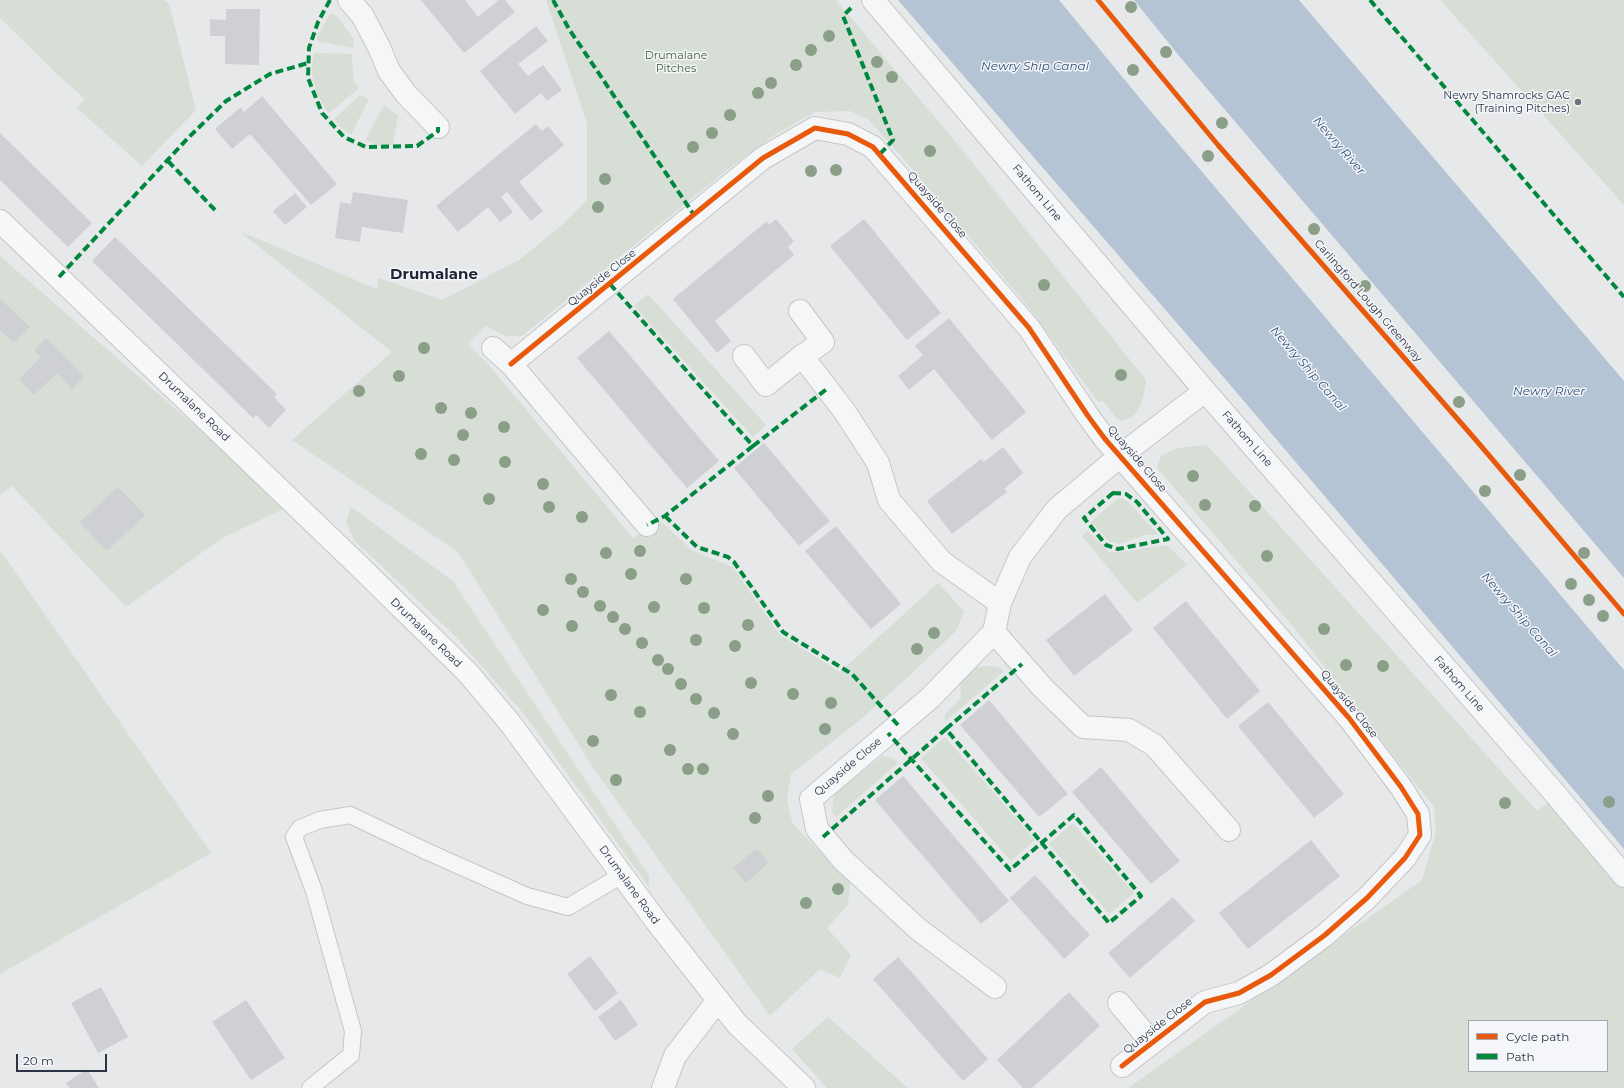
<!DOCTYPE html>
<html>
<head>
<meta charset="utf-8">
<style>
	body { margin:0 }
	#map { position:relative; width:1624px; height:1088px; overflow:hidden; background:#e6e8ea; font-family:Montserrat,sans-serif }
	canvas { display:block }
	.legend { position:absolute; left:1468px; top:1020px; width:140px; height:52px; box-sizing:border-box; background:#f4f6f9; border:1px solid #a4a8b1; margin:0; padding:5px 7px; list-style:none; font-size:12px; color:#2b3445 }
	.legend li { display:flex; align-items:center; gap:8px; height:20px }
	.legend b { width:20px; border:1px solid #a4a8b1 }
	.scale { position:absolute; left:16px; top:1054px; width:91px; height:18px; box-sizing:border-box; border:2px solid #2b3445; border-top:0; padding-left:5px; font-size:12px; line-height:14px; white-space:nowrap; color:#2b3445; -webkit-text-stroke:3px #f4f6f9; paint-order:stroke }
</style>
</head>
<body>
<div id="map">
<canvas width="1624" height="1088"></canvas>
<ul class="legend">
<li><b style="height:5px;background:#e8590c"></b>Cycle path</li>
<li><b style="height:5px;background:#00873e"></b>Path</li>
</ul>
<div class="scale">20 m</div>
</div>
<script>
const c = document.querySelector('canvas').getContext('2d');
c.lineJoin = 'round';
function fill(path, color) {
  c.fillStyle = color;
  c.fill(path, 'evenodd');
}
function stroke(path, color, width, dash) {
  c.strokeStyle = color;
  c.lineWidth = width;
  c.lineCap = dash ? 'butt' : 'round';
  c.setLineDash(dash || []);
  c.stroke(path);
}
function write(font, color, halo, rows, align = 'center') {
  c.font = font + ' Montserrat,sans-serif';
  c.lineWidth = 3;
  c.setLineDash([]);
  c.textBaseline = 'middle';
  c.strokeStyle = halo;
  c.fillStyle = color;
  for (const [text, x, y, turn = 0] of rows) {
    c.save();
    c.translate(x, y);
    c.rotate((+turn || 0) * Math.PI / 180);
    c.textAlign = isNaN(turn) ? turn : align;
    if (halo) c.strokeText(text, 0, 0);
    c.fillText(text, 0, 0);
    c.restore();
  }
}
const green = new Path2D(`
	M0,0h164l5,4 27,106 -54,56 -65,-58 8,-9 -29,-26 -56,-55z
	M546,0h290l124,147 186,233c-3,18 -4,36 -24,41l-6,-3 -13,-17 -5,1 -72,-98 -115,-136 -43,-49 -18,-8 -35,1 -39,22 -49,36 -205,166h-16l-20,-10 -18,18 20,20 145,174 27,-17 33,30 40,16 46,67 61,38 98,-89 26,28 -8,20 -47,45 -49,44 -69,54 -4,24 5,25 58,60 -2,22 -21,23 24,27 -11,23 -20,-9 -50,47 -178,-250 -134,-214 -166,-112 100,-88 -153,-121 138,58 2,-11 63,22 77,-40 42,-34 26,-26v-77z
	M1440,0h184v205z
	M330,14h5l19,25 -1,9 -33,-6 -3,-2v-3z
	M314,53l38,1 1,25 6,9 -30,25c-9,-11 -16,-27 -17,-41 -1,-6 1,-13 2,-19z
	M360,95l9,4 -18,36 -11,-8 -6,-8z
	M384,105l14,11 -5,28c-8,4 -20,1 -27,-5z
	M0,256l288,251 -66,31 -96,69 -114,-121 -12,9z
	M648,294l118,131 -13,12 -119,-131z
	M1207,445l330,366 20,-15 67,80v212h-496l294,-208 14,-48 -2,-25 -75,-95 -64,-83 -138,-161 4,-12 16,-8zM1469,1021h138v50h-138z
	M1121,498l7,4 30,32 -13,1 -26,9 -10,-3 -18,-19 26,-23z
	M351,507l102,74 196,294v12l-125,-173 -69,-78 -101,-96 -8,-19z
	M1088,531l21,21c20,1 39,-7 59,-6l19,19 -50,38 -55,-67z
	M0,550l211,303 -211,121z
	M990,666l10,2 4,3 -59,51v-8l16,-16 -1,-15 16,-16z
	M945,737l90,103 -24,21 -90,-103z
	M883,756l10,2 5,5 -62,54 -4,-5 2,-17 8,-8z
	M1073,823l61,70 -25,21 -60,-70z
	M828,1017l80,71h-81l-35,-39z`);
const water = new Path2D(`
	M898,0h161l89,108 476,562v179l-398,-469z
	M1134,0h165l325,381v197l-444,-521z`);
const building = new Path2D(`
	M421,0h44l13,17 21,-17h6l10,12 -51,41z
	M226,9h34l-1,56 -34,-1v-28h-15v-17l16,1z
	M536,26l12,15 -30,23 10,12 15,-11 19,25 -15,11 -6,-8 -26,21 -35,-43z
	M262,96l75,88 -26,21 -61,-71 -18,15 -17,-20 26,-22 3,5z
	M536,124l6,7 6,-5 16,19 -45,37 24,29 -12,10 -24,-29 -6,5 12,15 -13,10 -12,-15 -30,25 -22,-26z
	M0,133l92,90 -24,24 -68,-67z
	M353,192l55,8 -5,33 -41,-6 -2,15 -25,-4 5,-36 11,2z
	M295,193l12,14 -22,18 -12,-14z
	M776,219l18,22 -6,6 6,8 -79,66 16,20 -14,12 -44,-54 94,-78 2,4z
	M864,219l77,94 -34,27 -77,-94z
	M115,237l162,157 -3,3 12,13 -17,18 -13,-13 -3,3 -161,-157z
	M0,299l30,28 -16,16 -14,-13z
	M949,318l77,94 -34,28 -58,-71 -25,21 -11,-14 25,-21 -8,-9z
	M609,331l110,130 -32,27 -110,-130z
	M46,338l38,39 -12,12 -15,-16 -23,22 -15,-16 22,-22 -7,-7z
	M764,443l66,78 -31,25 -65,-78z
	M1003,447l20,26 -19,16 3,3 -55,42 -25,-33 54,-42 3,3z
	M118,487l27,28 -38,36 -27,-29z
	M836,526l65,78 -30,25 -66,-78z
	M1105,594l28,36 -59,46 -28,-36z
	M1186,601l74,90 -33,28 -74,-91z
	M989,700l79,94 -29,23 -79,-92z
	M1268,702l76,92 -30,24 -76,-92z
	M1101,767l79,94 -29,23 -79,-92z
	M903,776l106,125 -28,23 -106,-124z
	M1311,840l29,36 -92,73 -29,-36z
	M756,849l13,13 -23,21 -13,-15z
	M1035,875l55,60 -26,24 -54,-61z
	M1173,897l22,24 -65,57 -22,-25z
	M590,956l28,37 -23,18 -28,-37z
	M898,957l90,102 -25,22 -90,-102z
	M101,987l27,50 -30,16 -27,-50z
	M1069,992l31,34 -68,62h-9l-26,-28z
	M246,1000l39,58 -34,22 -39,-58z
	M621,1000l17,25 -23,16 -17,-24z
	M87,1069l12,19h-29l-4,-5z`);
const service = new Path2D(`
	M310,1088l41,-33 2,-24 -39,-140 -20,-54 6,-9 20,-8 30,-5 78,37 99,44 41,11 54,-32`);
const minor = new Path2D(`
	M349,0l13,15 17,32 10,24 17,23 32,33
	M873,0l332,391 352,405 67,80
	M493,348l18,16 136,161
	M744,356l22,29 36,-29 21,-14 -23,-31
	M802,356l43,56 33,51 11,37 53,62 58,41
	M511,364l252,-206 52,-30 33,6 25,13 156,181 59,88 17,23 244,279 52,69 17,27 2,21 -15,23 -38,40 -42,37 -54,40 -32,18 -34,9 -83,64
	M994,632l48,55 41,40 46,3 25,15 75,85
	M995,987l-77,-58 -75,-69 -26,-31 -6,-30 119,-101 64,-66 6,-29 20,-46 37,-48 63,-53 85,-65
	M1119,1003l33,40
	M663,1088l12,-32 43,-56`);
const secondary = new Path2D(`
	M0,221l356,342 112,110 42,50 146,198 81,103 67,64`);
const quiet = new Path2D(`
	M330,0l-12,22 -9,26 -1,30 14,35 22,24 22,10 51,-1 21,-15v-4
	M553,0l16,29 125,186
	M1370,0l254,297
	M851,8l-8,8 50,124 -13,14
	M168,161l47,49
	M59,277l129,-139 38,-37 44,-27 38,-11
	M610,284l143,162 -88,70 -18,9
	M753,446l75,-58
	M1113,493l13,1 11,8 31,37 -50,10 -12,-4 -22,-27z
	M665,516l32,31 31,10 6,5 49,70 69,42 46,51
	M946,729l76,-65
	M823,837l123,-108 163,194 32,-27 -67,-81 -64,55 -122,-137`);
const cycleway = new Path2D(`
	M1098,0l120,145 257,294 149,175
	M511,364l252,-206 52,-30 33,6 25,13 156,181 59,88 17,23 244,279 52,69 17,27 2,21 -15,23 -38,40 -42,37 -54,40 -32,18 -34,9 -83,64`);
const trees = [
	[1131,7],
	[829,36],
	[811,50],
	[1166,52],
	[877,62],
	[796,65],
	[1133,70],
	[892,77],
	[771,83],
	[758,93],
	[730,115],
	[1222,123],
	[712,133],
	[693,147],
	[930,151],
	[1208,156],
	[836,170],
	[811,171],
	[605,179],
	[598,207],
	[1314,229],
	[1044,285],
	[1365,286],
	[424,348],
	[1121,375],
	[399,376],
	[359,391],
	[1459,402],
	[441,408],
	[471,413],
	[504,427],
	[463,435],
	[421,454],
	[454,460],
	[505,462],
	[1520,475],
	[1193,476],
	[543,484],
	[1485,491],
	[489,499],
	[1205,505],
	[1255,506],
	[549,507],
	[582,517],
	[640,551],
	[606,553],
	[1584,553],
	[1267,556],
	[631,574],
	[571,579],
	[686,579],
	[1571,584],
	[583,592],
	[1589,600],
	[600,606],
	[654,607],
	[704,608],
	[543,610],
	[1603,616],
	[613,617],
	[748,625],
	[572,626],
	[625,629],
	[1324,629],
	[934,633],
	[696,640],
	[642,643],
	[735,646],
	[917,649],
	[658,660],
	[1346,665],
	[1383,666],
	[668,669],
	[751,683],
	[681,684],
	[793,694],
	[611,695],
	[696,699],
	[831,703],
	[640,712],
	[714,713],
	[825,729],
	[733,734],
	[593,741],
	[670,750],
	[688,769],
	[703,769],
	[616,780],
	[768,796],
	[1609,802],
	[1505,803],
	[755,818],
	[838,889],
	[806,903]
];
const markers = [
	[1578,102,4,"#6c737f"]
];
const parkNames = [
	["Drumalane",676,56],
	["Pitches",676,69]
];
const poiNames = [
	["Newry Shamrocks GAC",1570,96],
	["(Training Pitches)",1570,109]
];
const streetNames = [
	["Fathom Line",1037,193,50],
	["Quayside Close",937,205,49],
	["Quayside Close",602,278,-39],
	["Carlingford Lough Greenway",1368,301,49],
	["Drumalane Road",194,407,44],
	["Fathom Line",1247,439,49],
	["Quayside Close",1137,459,49],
	["Drumalane Road",426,633,44],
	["Fathom Line",1459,684,49],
	["Quayside Close",1349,704,51],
	["Quayside Close",848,767,-40],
	["Drumalane Road",629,885,54],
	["Quayside Close",1158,1026,-38]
];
const waterNames = [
	["Newry Ship Canal",1035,66],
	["Newry River",1339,146,49],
	["Newry Ship Canal",1308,369,49],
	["Newry River",1549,391],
	["Newry Ship Canal",1519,615,49]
];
const districtNames = [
	["Drumalane",434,275]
];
fill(green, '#d6ded6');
fill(water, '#b4c4d5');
fill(building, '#ced0d3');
stroke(service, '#c4c6c8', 18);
stroke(minor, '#c4c6c8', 24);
stroke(secondary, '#c4c6c8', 24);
stroke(service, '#f5f6f7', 16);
stroke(minor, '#f5f6f7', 22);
stroke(secondary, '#f8f8f8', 22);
stroke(quiet, '#00873e', 4, [8, 4]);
stroke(cycleway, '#e8590c', 5);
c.fillStyle = '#8a9e88';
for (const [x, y] of trees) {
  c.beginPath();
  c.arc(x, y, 6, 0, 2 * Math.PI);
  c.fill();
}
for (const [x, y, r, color] of markers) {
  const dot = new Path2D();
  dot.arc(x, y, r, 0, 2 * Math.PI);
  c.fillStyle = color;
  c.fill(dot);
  stroke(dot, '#f4f6f9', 1.5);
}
write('11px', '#3f6138', '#f4f6f9', parkNames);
write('11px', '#2b3445', '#f4f6f9', poiNames, 'right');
write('11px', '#2b3445', '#f4f6f9', streetNames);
write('italic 12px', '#34527a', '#f4f6f9', waterNames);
write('bold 15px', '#1d2536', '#f4f6f9', districtNames);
</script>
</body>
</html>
